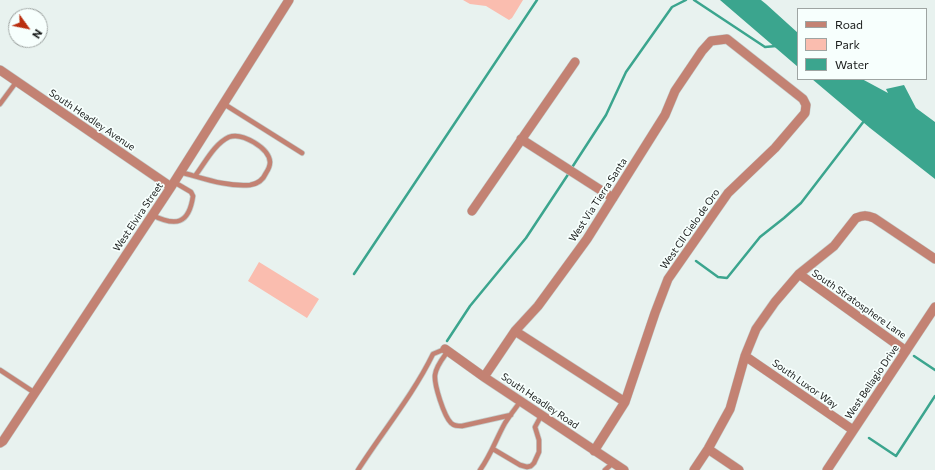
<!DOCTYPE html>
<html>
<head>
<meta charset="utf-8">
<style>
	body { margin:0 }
	#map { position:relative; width:935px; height:470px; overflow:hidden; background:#e8f2ef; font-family:Commissioner,sans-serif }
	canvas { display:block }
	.legend { position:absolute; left:797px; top:8px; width:130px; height:72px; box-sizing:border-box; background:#f7fffd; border:1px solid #9ea4a2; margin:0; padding:5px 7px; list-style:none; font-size:12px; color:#181b1a }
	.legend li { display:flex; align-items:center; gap:8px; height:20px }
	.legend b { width:20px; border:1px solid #9ea4a2 }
	.north { position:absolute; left:8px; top:8px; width:40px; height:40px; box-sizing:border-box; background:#f7fffd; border:1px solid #9ea4a2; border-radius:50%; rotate:123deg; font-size:11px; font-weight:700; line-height:16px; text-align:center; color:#181b1a }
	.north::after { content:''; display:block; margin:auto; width:14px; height:18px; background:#b92e0f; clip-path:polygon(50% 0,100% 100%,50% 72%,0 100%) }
</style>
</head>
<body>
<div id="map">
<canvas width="935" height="470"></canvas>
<ul class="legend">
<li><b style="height:5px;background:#c38273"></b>Road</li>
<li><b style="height:11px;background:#fabdaf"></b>Park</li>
<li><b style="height:11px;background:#3ba58e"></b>Water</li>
</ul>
<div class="north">N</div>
</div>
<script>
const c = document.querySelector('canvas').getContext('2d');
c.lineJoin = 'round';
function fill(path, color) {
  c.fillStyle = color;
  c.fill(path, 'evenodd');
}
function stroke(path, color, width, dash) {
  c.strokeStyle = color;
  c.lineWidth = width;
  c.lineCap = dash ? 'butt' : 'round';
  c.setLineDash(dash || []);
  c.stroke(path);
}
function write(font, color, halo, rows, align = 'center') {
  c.font = font + ' Commissioner,sans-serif';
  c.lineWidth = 3.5;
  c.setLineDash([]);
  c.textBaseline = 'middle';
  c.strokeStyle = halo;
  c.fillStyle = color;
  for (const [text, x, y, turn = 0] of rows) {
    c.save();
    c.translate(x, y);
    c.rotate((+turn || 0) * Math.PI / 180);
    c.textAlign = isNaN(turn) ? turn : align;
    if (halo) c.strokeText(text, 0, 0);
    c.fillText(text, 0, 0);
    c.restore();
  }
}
const green = new Path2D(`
	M463,0h60l-11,18 -3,2 -23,-14 -16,-2z
	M259,262l60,37 -12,19 -59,-37z`);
const water = new Path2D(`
	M720,0h41l5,4 32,29v34z
	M812,79h50l26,14 -2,-4 18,-4 12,23 19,14v57l-65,-51z`);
const stream = new Path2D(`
	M694,0l71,47 11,-1
	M571,169l35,-54 20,-43 46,-65 14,-7
	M696,261l22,16 9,1 33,-41 24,-19 17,-15 63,-82
	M354,274l183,-274
	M447,341l23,-35 56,-68 43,-65
	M914,356l21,14
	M869,438l27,18 39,-60`);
const service = new Path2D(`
	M0,104l17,-23
	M224,104l78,49
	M180,172c23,6 46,15 70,13 7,-1 13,-5 16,-12 2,-3 4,-7 4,-11 -1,-14 -28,-30 -41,-25 -15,7 -24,26 -34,39
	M152,215c24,12 37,9 41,-19l-2,-4 -17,-10
	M448,351c-5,7 -12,15 -13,24 -1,10 9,41 16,48 3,3 6,3 11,3l49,-11
	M0,370l35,23
	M493,449l27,16 7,2 4,-1 3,-3 5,-11v-12l-4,-13 6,-11
	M358,470c25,-39 55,-75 75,-116l12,-5
	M480,470c11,-15 16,-31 25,-47 5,-8 10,-14 15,-21
	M605,470l8,-7`);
const minor = new Path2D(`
	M0,70l171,117
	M521,139l92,59
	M472,211l103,-149
	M799,274l107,77
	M515,331l110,71
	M445,349l39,28 140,93
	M745,356l108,74
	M484,377l31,-46 23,-25 49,-67 78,-124 10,-24 27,-40 9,-10 16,-2 76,60 3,6 -1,8 -30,35 -47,45 -60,86 -13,34 -30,89 -31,49
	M0,443l3,-2 168,-254 118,-187
	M708,449l31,21
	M694,470l14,-21 22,-40 15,-53 11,-27 19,-27 24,-28 35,-28 22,-28c7,-3 11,-3 18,0l61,41
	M827,470l108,-163`);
const streetNames = [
	["South Headley Avenue",92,120,34],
	["West Via Tierra Santa",598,200,-57],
	["West Elvira Street",138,217,-56],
	["West Cll Cielo de Oro",690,229,-55],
	["South Stratosphere Lane",859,304,35],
	["West Bellagio Drive",872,382,-56],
	["South Luxor Way",805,384,35],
	["South Headley Road",540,401,34]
];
fill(green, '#fabdaf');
fill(water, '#3ba58e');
stroke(stream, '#3ba58e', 2.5);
stroke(service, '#c3cbc9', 6);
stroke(minor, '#c3cbc9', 10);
stroke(service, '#c38273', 4.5);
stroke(minor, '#c38273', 9);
write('10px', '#181b1a', '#f7fffd', streetNames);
</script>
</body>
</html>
